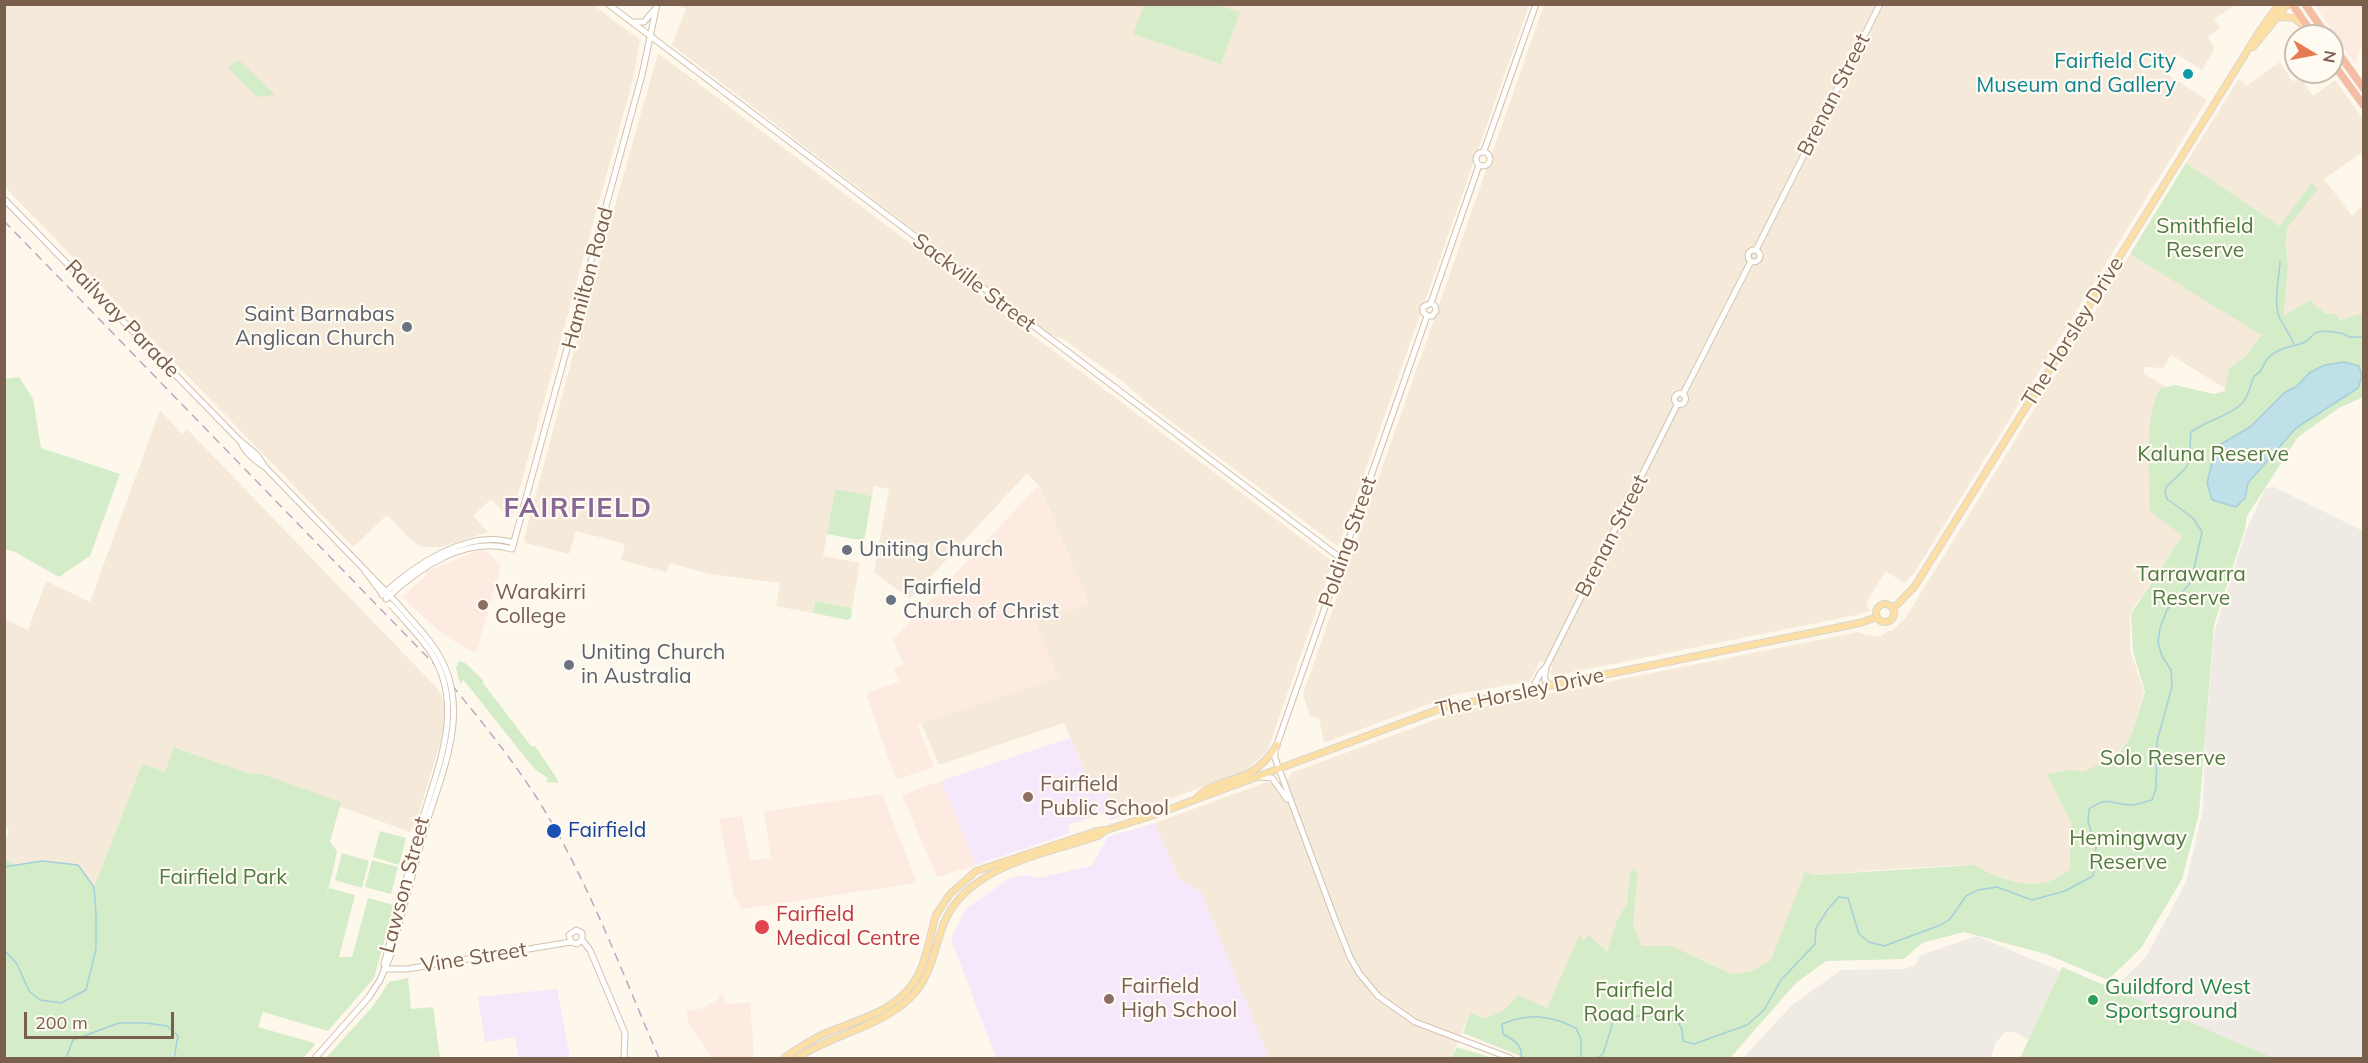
<!DOCTYPE html>
<html>
<head>
<meta charset="utf-8">
<style>
	body { margin:0 }
	#map { position:relative; width:2368px; height:1063px; overflow:hidden; background:#fdf7ec; font-family:Mulish,sans-serif }
	canvas { display:block }
	.frame { position:absolute; inset:0; border:6px solid #7a5f4d; pointer-events:none }
	.north { position:absolute; left:2284px; top:24px; width:60px; height:60px; box-sizing:border-box; background:#fffbf3; border:2px solid #cabdb1; border-radius:50%; rotate:100deg; font-size:16px; font-weight:700; line-height:24px; text-align:center; color:#7a5f4d }
	.north::after { content:''; display:block; margin:auto; width:21px; height:27px; background:#e77a51; clip-path:polygon(50% 0,100% 100%,50% 72%,0 100%) }
	.scale { position:absolute; left:24px; top:1012px; width:150px; height:27px; box-sizing:border-box; border:3px solid #7a5f4d; border-top:0; padding-left:8px; font-size:18px; line-height:21px; white-space:nowrap; color:#7a5f4d; -webkit-text-stroke:4px #fffbf3; paint-order:stroke }
</style>
</head>
<body>
<div id="map">
<canvas width="2368" height="1063"></canvas>
<div class="frame"></div>
<div class="north">N</div>
<div class="scale">200 m</div>
</div>
<script>
const c = document.querySelector('canvas').getContext('2d');
c.lineJoin = 'round';
function fill(path, color) {
  c.fillStyle = color;
  c.fill(path, 'evenodd');
}
function stroke(path, color, width, dash) {
  c.strokeStyle = color;
  c.lineWidth = width;
  c.lineCap = dash ? 'butt' : 'round';
  c.setLineDash(dash || []);
  c.stroke(path);
}
function write(font, color, halo, rows, align = 'center') {
  c.font = font + ' Mulish,sans-serif';
  c.lineWidth = 4.5;
  c.setLineDash([]);
  c.textBaseline = 'middle';
  c.strokeStyle = halo;
  c.fillStyle = color;
  for (const [text, x, y, turn = 0] of rows) {
    c.save();
    c.translate(x, y);
    c.rotate((+turn || 0) * Math.PI / 180);
    c.textAlign = isNaN(turn) ? turn : align;
    if (halo) c.strokeText(text, 0, 0);
    c.fillText(text, 0, 0);
    c.restore();
  }
}
const residential = new Path2D(`
	M675,4l854,1 -190,540 -2,1 -184,-138 -31,-27 -59,-42 -12,-4 -379,-290 14,-36z
	M5,5h588l47,35 -7,39 -122,441 -20,-21 -18,17 15,16 -47,15h-19l-12,-8 -23,-24 -34,32 -348,-360z
	M1544,5h691l-21,14 6,9 -12,9 7,11 -13,22 -24,-15 -12,18 41,27 -292,472 -11,11 -18,-12 -20,32 4,8 -14,4 -303,61 -3,-3 3,-6 -13,-6 -10,20 -77,14 -129,48 -5,-25 -9,-1 -7,-23z
	M658,53l675,509 -66,190 -23,20 -127,46 -18,-41 -11,2 -24,-56 -125,42 -18,-42 137,-45 -23,-56 54,-18 -50,-118 -12,-13 -117,126 -36,-27 15,-83 -15,-3 -2,10 -37,-7 -12,67 37,7 -8,45 -37,-7 -2,12 -37,-7 4,-23 -71,-9 -39,-11 -4,9 -45,-12 4,-16 -49,-13 -7,23 -43,-11 -2,-4 53,-199z
	M2280,62l13,20 7,-5 13,19 22,-16 28,39v33l-39,27 29,38 1,-4 9,-7v107l-3,2 -20,5 -4,-6h-10l-16,-14 -26,17 4,-50 -2,-28 -6,-13 -94,-63 52,-83 5,1 3,5z
	M2130,254l131,80 -14,21 -18,13 -3,21 -55,-34 -8,13 -19,-1v7l23,13 -7,2 22,147 -52,77v36l14,43 -12,42 -15,21 -42,24 8,80 -27,24 -32,2 -29,-6 -28,-14 -61,3 -90,7 -10,-3 -35,88 -19,11 -21,3 -59,-28 -30,1 -9,-23 5,-50 -8,-2 -3,31 -10,17 -10,33 -18,-18 -5,6 -5,-4 -32,71 -7,-3 -37,6 -17,7 -16,-5 -19,45h-183l-67,-166 -23,-14 -23,-55 112,-41 6,2 16,-6 2,-5 165,-61 403,-80 3,2 18,3 8,-6h4l14,-14z
	M160,410l22,24 5,-5 250,259 8,15 -1,27 -25,83 -9,19 -235,-85 -10,25 -23,-8 -48,123 -52,-26 -26,3 -11,-4v-16l4,-14 -5,-6v-205l24,11 18,-49 44,21z`);
const commercial = new Path2D(`
	M2315,5h48v38l-8,21z
	M1038,486l51,118 -54,18 23,56 -141,46 17,43 -36,12 -3,-2 -28,-81 2,-4 30,-10 -5,-14 10,-3 -11,-25z
	M480,550h5l16,15 -24,85 -4,2 -32,-19 -39,-36 25,-22 -2,-3z
	M941,781l35,84 -39,12 -35,-82z
	M880,794l3,2 33,84 -1,3 -173,26 -8,-13 -15,-77 23,-3 8,45 21,-3 -7,-46z
	M719,995h4l1,9 26,-1 4,55h-42l-23,-35 -3,-12 17,-3 16,-9z`);
const industrial = new Path2D(`
	M2274,487l89,44v527h-92l-162,-65 37,-36 40,-75 17,-72 2,-68 9,-109 32,-102 19,-42z
	M1977,936l83,35 -32,69 -13,-8h-10l-10,12 -4,14h-248l48,-52 50,-36 64,-1 10,-4 6,-10z`);
const education = new Path2D(`
	M1070,738l18,41 11,-3 18,42 -7,2 -3,-8 -39,13 1,7 -4,3 -89,30 -35,-84z
	M1155,823l23,55 23,14 68,166h-273l-45,-119 15,-30 44,-31 17,-3 11,3 53,-12 17,-29z
	M557,989l13,69h-51l-4,-21 -30,5 -7,-45z`);
const green = new Path2D(`
	M1144,5h73l23,7 -19,52 -88,-30z
	M239,60l36,35 -18,2 -29,-29z
	M2186,163l94,63 32,-43 6,6 -31,39 -1,16 2,23 -4,49 26,-16 16,14h10l4,6 23,-7v84l-24,11 -41,29 -51,79 -2,13 -31,96 -15,189 -17,65 -41,69 -33,32 -62,-26 -82,-22 -42,11 -18,16 -78,2 -30,22 -66,75h-205l-62,-25 7,-20 16,5 17,-7 15,-16 29,13 32,-72 5,4 5,-5 18,17 10,-32 10,-17 3,-31 3,-3 5,5 -5,50 9,22h30l59,28 21,-3 19,-11 34,-88 11,3 158,-10c22,13 53,25 79,15 5,-2 11,-7 17,-10l1,-47 -24,-49 22,-4 14,2 34,-16 14,-20 14,-44 -12,-41 -2,-37 51,-78 -32,-25c0,-34 -7,-93 10,-122l15,-4 39,9 11,-3 4,-23 18,-13 14,-20 -131,-81z
	M19,377l14,22 8,49 79,26 -30,82 -31,21 -44,-25 -10,-3v-170z
	M835,489l37,7 -8,45 -37,-7z
	M815,601l37,7 -1,10 -3,2 -35,-7z
	M459,661l6,2 18,17v3l48,63h4l23,34v3l-12,-1 2,-4 -12,-8 -8,-9 -62,-78 -3,-3 -3,4 -4,-16z
	M174,747l73,26 18,2 76,27 -11,40 7,9c-3,18 -8,35 -13,52l5,-15 26,7 -16,62h13l16,-59 26,7 -20,73 -46,53 -65,-19 -5,15 56,16 1,2 -12,13h-129v-7l-2,7h-167v-198l11,4 26,-3 36,4 16,22 48,-123 23,8z
	M380,831l26,7 -7,27 -26,-8z
	M342,853l27,8 -7,27 -27,-8z
	M372,860l26,7 -7,27 -26,-7z
	M2062,967l211,91h-253z
	M408,978l3,31 22,-2 7,51h-114l47,-52 16,-24z
	M1457,1047l35,11h-41z`);
const water = new Path2D(`
	M2345,362l14,4 3,10 -4,12 -62,40 -48,55 -3,15 -9,9 -24,-7 -5,-17 9,-36 34,-20 34,-34 13,-7 12,-13 16,-8z`);
const stream = new Path2D(`
	M2280,262c-1,17 -7,42 0,57 5,9 10,16 14,25
	M4,867l38,-6 36,4 16,22 2,28v34l-10,41 -25,13 -21,-3 -11,-9 -12,-27 -13,-14
	M66,1058l7,-18 46,-17h27l21,3 11,10 -4,22
	M1521,1058c2,-13 -7,-18 -18,-24l-1,-10c28,-11 47,-9 74,4l5,11v19
	M1598,1058l5,-4 11,-35c24,-3 39,-6 63,2l5,8 1,12 11,3 53,-19 17,-15 17,-30 34,-36 1,-16 12,-19 11,-12 9,1 11,36 10,8 15,4 57,-21 9,-6 16,-23 12,-6 19,-3 35,13 33,-9 28,-15 3,-29 -8,-26 1,-12c20,-14 23,-4 43,-4 6,0 14,-4 20,-5l4,-11 1,-48 15,-54 -1,-17 -9,-14 -4,-14 2,-14 7,-18 24,-28 11,-50 -9,-14 -26,-19 -2,-6 1,-6 19,-18 4,-7 2,-30c15,-12 45,-17 54,-33 4,-6 6,-15 9,-23 9,-4 8,-11 14,-18 9,-10 23,-11 35,-15 6,-2 6,-5 11,-9 5,-5 30,-2 35,3h15`);
const secondary = new Path2D(`
	M608,4l735,556
	M632,22h12l11,-13
	M1484,151l52,-147
	M1476 159a7 7 0 1 1 14 0a7 7 0 1 1-14 0Z
	M4,199l235,241 18,15 8,12
	M1756,250l124,-246
	M1748 256a6 6 0 1 1 12 0a6 6 0 1 1-12 0Z
	M1431,303l48,-138
	M1427,316l-152,434v8l61,164 14,35 9,16 19,23 37,26 95,36
	M1427,316h5l4,-5 -1,-5 -4,-3
	M1427,316l-4,-4v-5l8,-4
	M1674.5 399a5.5 5.5 0 1 1 11 0a5.5 5.5 0 1 1-11 0Z
	M1683,394l68,-133
	M240,441c5,11 15,20 25,26l130,134
	M365,571l18,24
	M382,595c33,-30 86,-67 132,-52
	M386,599c32,-31 80,-64 126,-50l130,-474 15,-71
	M1546,667c-1,8 -4,15 5,18
	M1532,689l9,-17 5,-5 131,-262
	M1260,777l12,1 15,21
	M582,940l8,10 35,83 -1,25
	M571,942l-2,-7 7,-5 6,3v7
	M384,964l37,-140
	M384,969h23l164,-27 6,2 5,-4
	M315,1058l54,-61 11,-17 10,-23 36,-132`);
const primary = new Path2D(`
	M2280,17l14,1 13,11
	M2253,47l35,-43
	M1876 613a9 9 0 1 1 18 0a9 9 0 1 1-18 0Z
	M1893,609l22,-23 344,-554 20,-28
	M1197,798c13,-16 37,-16 54,-26 12,-7 19,-16 26,-27
	M784,1058c14,-10 28,-19 44,-26 35,-14 73,-22 91,-59 9,-18 11,-39 17,-58l14,-21 26,-23 121,-40 9,-1 48,-15 291,-108 415,-84 17,-6
	M797,1058c36,-24 82,-30 113,-60 21,-20 24,-49 34,-75 23,-57 101,-69 154,-87l8,-6`);
const highway = new Path2D(`
	M2292,4l22,32
	M2305,4l22,32
	M2332,44l32,45
	M2332,62l32,44`);
const rail = new Path2D(`
	M4,221l431,444c35,42 70,84 100,130 52,82 86,175 124,263`);
const secondaryBridge = new Path2D(`
	M395,601c16,19 35,37 46,58 29,54 1,113 -15,166
	M391,605c13,15 28,30 39,46 37,55 7,117 -9,173`);
const markers = [
	[2188,74,6,"#0f9aa8"],
	[407,327,6,"#6b7280"],
	[847,550,6,"#6b7280"],
	[891,600,6,"#6b7280"],
	[483,605,6,"#8d6e63"],
	[569,665,6,"#6b7280"],
	[1028,797,6,"#8d6e63"],
	[554,831,8,"#1a4fb4"],
	[762,927,8,"#e0444e"],
	[1109,999,6,"#8d6e63"],
	[2093,1000,6,"#2e9e5b"]
];
const cultureNames = [
	["Fairfield City",2176,62],
	["Museum and Gallery",2176,86]
];
const streetNames = [
	["Brenan Street",1834,95,-63],
	["Hamilton Road",588,278,-75],
	["Sackville Street",974,283,37],
	["Railway Parade",122,319,46],
	["The Horsley Drive",2073,332,-58],
	["Brenan Street",1612,536,-63],
	["Polding Street",1348,542,-71],
	["The Horsley Drive",1520,693,-12],
	["Lawson Street",405,885,-75],
	["Vine Street",474,958,-9]
];
const parkNames = [
	["Smithfield",2205,227],
	["Reserve",2205,251],
	["Kaluna Reserve",2213,455],
	["Tarrawarra",2191,575],
	["Reserve",2191,599],
	["Solo Reserve",2163,759],
	["Hemingway",2128,839],
	["Reserve",2128,863],
	["Fairfield Park",223,878],
	["Fairfield",1634,991],
	["Road Park",1634,1015]
];
const worshipNames = [
	["Saint Barnabas",395,315,"right"],
	["Anglican Church",395,339,"right"],
	["Uniting Church",859,550],
	["Fairfield",903,588],
	["Church of Christ",903,612],
	["Uniting Church",581,653],
	["in Australia",581,677]
];
const educationNames = [
	["Warakirri",495,593],
	["College",495,617],
	["Fairfield",1040,785],
	["Public School",1040,809],
	["Fairfield",1121,987],
	["High School",1121,1011]
];
const transitNames = [
	["Fairfield",568,831]
];
const healthNames = [
	["Fairfield",776,915],
	["Medical Centre",776,939]
];
const leisureNames = [
	["Guildford West",2105,988],
	["Sportsground",2105,1012]
];
const districtNames = [
	["FAIRFIELD",578,509]
];
fill(residential, '#f5eada');
fill(commercial, '#fdeae0');
fill(industrial, '#efeae4');
fill(education, '#f4e8fa');
fill(green, '#d5ecc9');
fill(water, '#bfe0e8');
stroke(water, '#a5cfda', 1.5);
stroke(stream, '#a5cfda', 1.5);
stroke(secondary, '#d4c1ae', 7);
stroke(primary, '#dcd5d1', 8);
stroke(highway, '#dcd5d1', 8);
stroke(secondary, '#fff', 5);
stroke(primary, '#fbdfa5', 6);
stroke(highway, '#f7bda3', 7);
stroke(rail, '#bba8c9', 1.5, [9, 6]);
stroke(secondaryBridge, '#d4c1ae', 7, []);
stroke(secondaryBridge, '#fff', 5);
for (const [x, y, r, color] of markers) {
  const dot = new Path2D();
  dot.arc(x, y, r, 0, 2 * Math.PI);
  c.fillStyle = color;
  c.fill(dot);
  stroke(dot, '#fffbf3', 2);
}
write('21px', '#0d838f', '#fffbf3', cultureNames, 'right');
write('21px', '#7a5f4d', '#fffbf3', streetNames);
write('21px', '#4f7a41', '#fffbf3', parkNames);
write('21px', '#5b616d', '#fffbf3', worshipNames, 'left');
write('21px', '#785e54', '#fffbf3', educationNames, 'left');
write('21px', '#164399', '#fffbf3', transitNames, 'left');
write('21px', '#be3a42', '#fffbf3', healthNames, 'left');
write('21px', '#27864d', '#fffbf3', leisureNames, 'left');
c.letterSpacing = '1.5px';
write('bold 27px', '#886695', '#fffbf3', districtNames);
c.letterSpacing = '0px';
</script>
</body>
</html>
